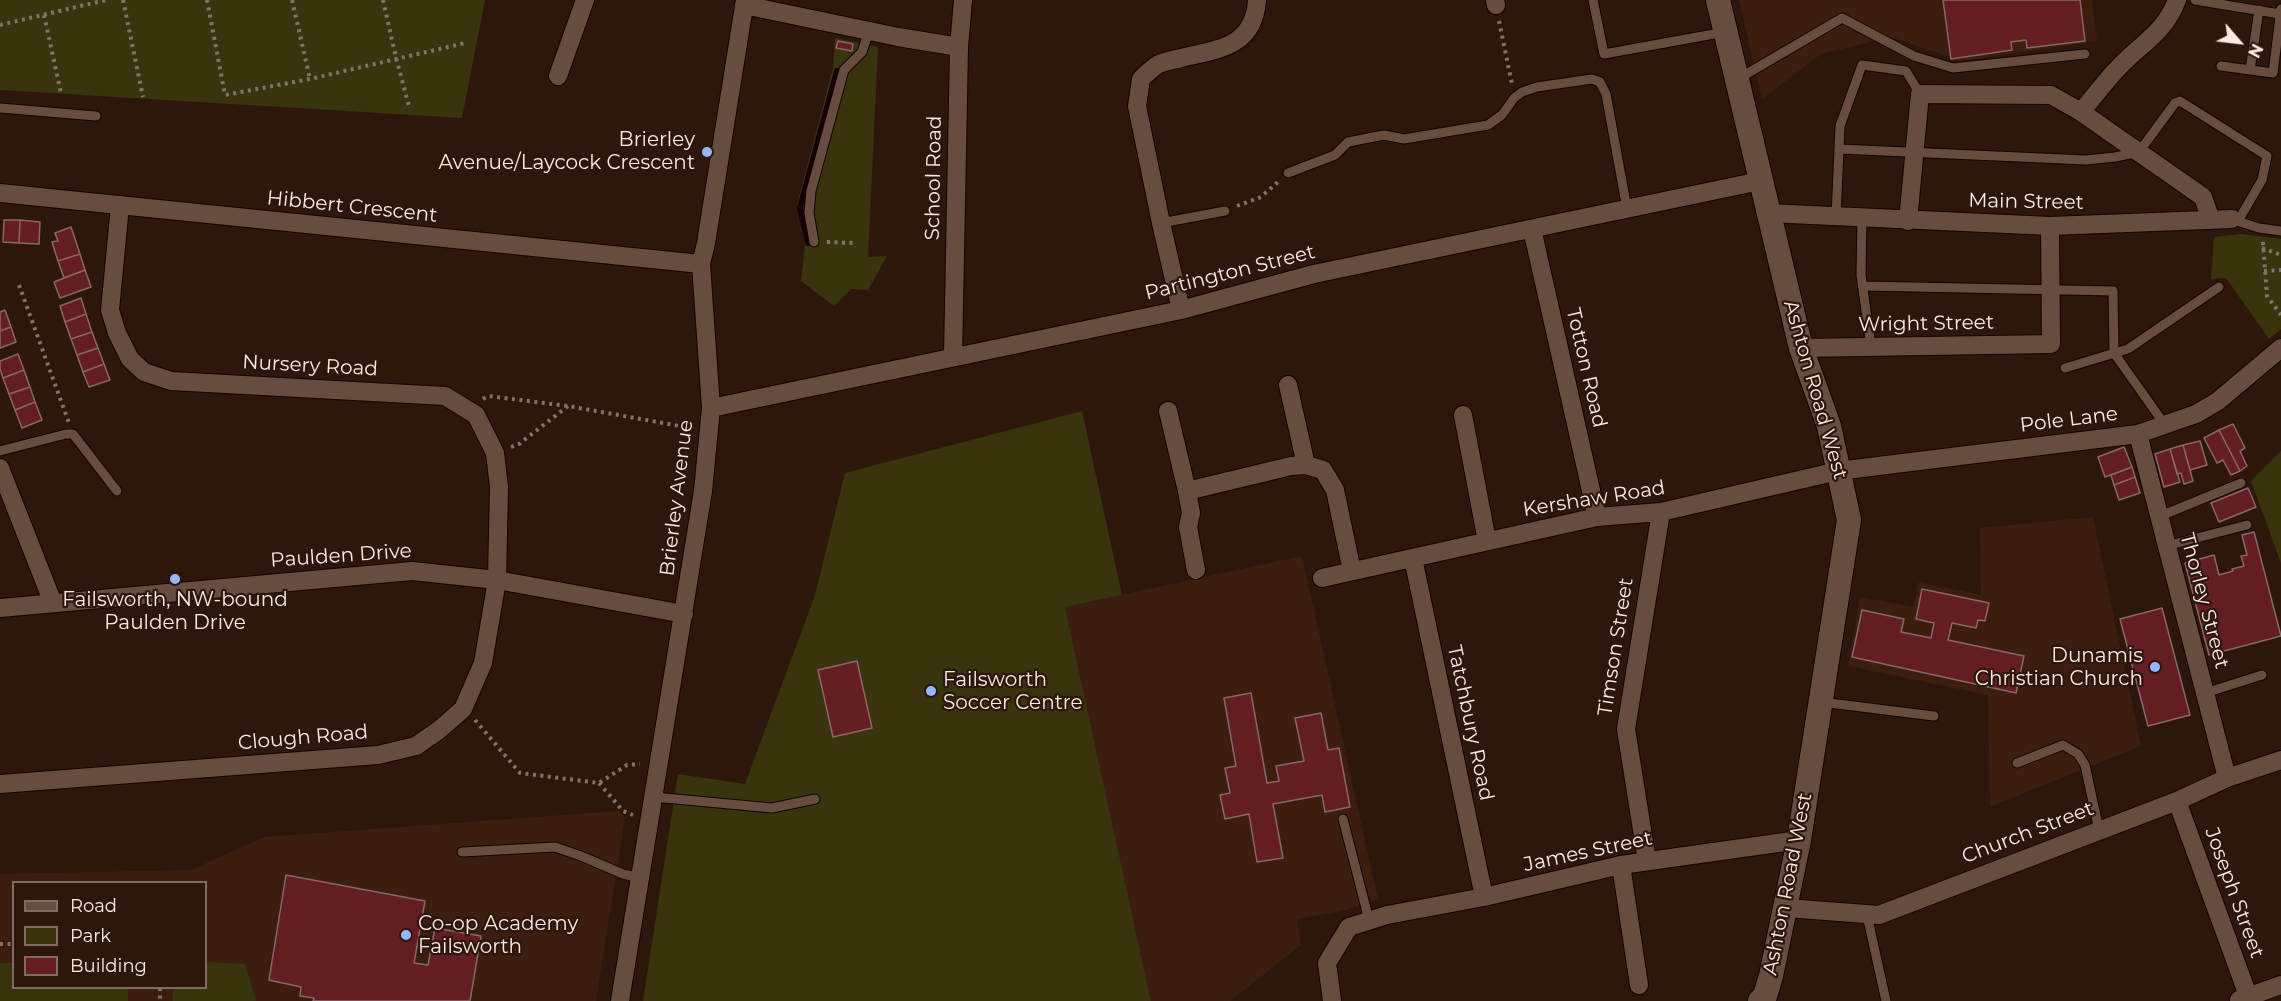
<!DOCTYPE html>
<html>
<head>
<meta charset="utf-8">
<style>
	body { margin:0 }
	#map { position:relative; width:2281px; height:1001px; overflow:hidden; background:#2d170c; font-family:Montserrat,sans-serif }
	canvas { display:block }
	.legend { position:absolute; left:12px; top:881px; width:195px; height:108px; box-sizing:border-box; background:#2d170c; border:2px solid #7f6b62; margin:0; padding:8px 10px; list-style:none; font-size:18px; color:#faeae3 }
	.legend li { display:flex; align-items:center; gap:12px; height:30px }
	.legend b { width:30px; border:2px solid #7f6b62 }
	.north { position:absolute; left:2209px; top:12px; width:60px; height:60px; -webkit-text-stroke:4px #2d170c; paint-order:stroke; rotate:118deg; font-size:16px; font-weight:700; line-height:24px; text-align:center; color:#faeae3 }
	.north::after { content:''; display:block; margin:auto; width:21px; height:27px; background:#faeae3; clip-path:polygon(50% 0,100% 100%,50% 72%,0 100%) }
</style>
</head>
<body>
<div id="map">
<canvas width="2281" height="1001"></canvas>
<ul class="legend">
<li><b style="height:8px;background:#674d40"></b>Road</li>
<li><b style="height:16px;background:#38340d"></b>Park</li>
<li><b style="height:16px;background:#651d24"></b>Building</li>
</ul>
<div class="north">N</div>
</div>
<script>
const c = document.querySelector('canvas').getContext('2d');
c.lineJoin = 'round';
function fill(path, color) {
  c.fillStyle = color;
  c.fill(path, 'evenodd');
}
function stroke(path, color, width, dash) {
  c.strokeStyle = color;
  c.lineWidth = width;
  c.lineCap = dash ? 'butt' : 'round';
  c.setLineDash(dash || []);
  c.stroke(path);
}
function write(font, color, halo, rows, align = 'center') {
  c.font = font + ' Montserrat,sans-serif';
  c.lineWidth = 4.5;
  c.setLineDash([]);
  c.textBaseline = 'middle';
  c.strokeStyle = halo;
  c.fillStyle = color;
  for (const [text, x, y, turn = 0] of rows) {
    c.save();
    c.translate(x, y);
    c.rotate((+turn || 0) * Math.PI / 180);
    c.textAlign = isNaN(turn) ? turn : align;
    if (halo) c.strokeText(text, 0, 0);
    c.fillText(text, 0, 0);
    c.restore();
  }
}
const built = new Path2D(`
	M1739,0h353l5,41 -136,20 -70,-24 -70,17 -59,45z
	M2093,517l48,229 -151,61 -2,-112 -140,-29 12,-69 53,10 6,-25 62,13 -1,-67z
	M1302,556l76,343 -32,11 -49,9 4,26 -71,56h-79l-86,-394z
	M618,811l7,7 -29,183h-596v-127l191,-4 73,-33zM14,882h192v106h-192z`);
const green = new Path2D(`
	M0,0h485l-23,118 -462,-28z
	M835,38l43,9 -10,210 19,-1 -19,34 -17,-1 -17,17 -33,-25 4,-35 -8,-41 36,-137z
	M2242,234l39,5v90l-12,10 -43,-61 -15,1 3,-42z
	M1082,411l40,184 -57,12 86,394h-508l35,-227 67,10 70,-189 30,-122z
	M2281,451v112l-30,-82z
	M206,962l39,2 11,37h-83v-13h33z
	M0,963h13l1,25h114v13h-128z`);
const stream = new Path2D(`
	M808,243l-8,-35 37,-137`);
const building = new Path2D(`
	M1943,0h137l5,41 -58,7 -1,-8 -15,2 1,8 -61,9z
	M838,41l15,3 -1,7 -16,-3z
	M4,220h16l-1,23 -16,-1z
	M20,220l20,2 -1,22 -20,-1z
	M71,227l9,27 -22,7 -6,-19 6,-1 -3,-8z
	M80,254l5,16 -21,8 -6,-17z
	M85,270l6,17 -31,11 -6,-16z
	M81,298l5,16 -21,8 -5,-16z
	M5,310l6,17 -11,4v-19z
	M86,314l6,18 -21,7 -6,-17z
	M11,327l5,15 -16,6v-17z
	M92,332l6,16 -21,7 -6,-16z
	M98,348l6,16 -21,8 -6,-17z
	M18,354l6,16 -21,8 -3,-9v-8z
	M104,364l6,16 -21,7 -6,-15z
	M24,370l6,17 -21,7 -6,-16z
	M30,387l5,15 -20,8 -6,-16z
	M35,402l7,18 -20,8 -7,-18z
	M2233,424l12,24 -5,3 7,15 -7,5 -21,-41z
	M2219,430l21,41 -9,4 -8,-15 -6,3 -13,-25z
	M2200,441l7,24 -17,5 -7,-25z
	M2183,445l10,36 -9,3 -3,-11 -4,1 -7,-25z
	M2124,447l8,20 -27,10 -7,-20z
	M2170,449l10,33 -16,5 -9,-33z
	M2132,467l3,10 -21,8 -3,-10z
	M2135,477l5,16 -21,7 -5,-15z
	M2248,488l8,19 -37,15 -8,-19z
	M2254,532l27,104 -72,19 -24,-92 29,-8 5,20 14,-4 -1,-2 12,-3 -3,-10 6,-1 -5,-20z
	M1922,589l67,14 -4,18 -7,-1 -2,8 -24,-5 -4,17 76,16 -8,37 -164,-36 10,-47 42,9 -3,13 30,6 3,-15 -18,-4z
	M2162,608l28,107 -42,11 -28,-107z
	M857,661l15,67 -39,9 -15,-67z
	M1251,693l16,90 12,-2 -3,-15 28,-5 -9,-43 26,-5 7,37 11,-2 11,59 -25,5 -3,-17 -49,9 10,54 -26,4 -8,-48 -24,5 -5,-24 10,-2 -5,-25 11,-2 -12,-68z
	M286,875l139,26 -11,62 14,2 7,-37 46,8 -11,65h-157l1,-3 -14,-2 1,-9 -32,-7z`);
const path = new Path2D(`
	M123,0l20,97
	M207,0l18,95 85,-16 155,-36
	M292,0l18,79
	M383,0l13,58 13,48
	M44,15l17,78
	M1499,21l13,63
	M0,25l106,-25
	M1237,206l24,-9 18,-16
	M827,242l26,1 3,3
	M2263,242l4,54 14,19
	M2262,248l19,7
	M2264,271l17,-1
	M19,285l50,138
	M483,399l5,-3 80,10 123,22
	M511,447l8,-3 49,-38
	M475,720l45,53 79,10 28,-18 13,-1
	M599,783l24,28 10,4
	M0,944h14
	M160,988v13`);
const service = new Path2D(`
	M1593,0l11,54 121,-22
	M2195,0l85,14
	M2221,66l52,7 8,-64
	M2250,70l9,-60
	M1738,79l104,-61 72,38 39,12 132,-14
	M0,108l96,8
	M1839,149l247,11 29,-3 24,-5 36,-49 5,-2 87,55 -5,24 -24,41
	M1288,173l47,-18 13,-13 36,-7 20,4 84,-14 14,-10 12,-17 8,-6 15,-5 55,-8 8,3 6,12 21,115
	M1836,217l4,-91 22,-61 44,6 14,23
	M1862,218l-1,57 10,72
	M2234,220l25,8 22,3
	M1161,223l64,-12
	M814,242l-5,-29 2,-22 33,-121 18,-18 7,-21
	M1863,286l250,5 1,62 51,72
	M2065,368l63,-19 91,-62
	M0,451l66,-17h7l44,57
	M2158,517l83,-34
	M2166,546l81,-21
	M2205,693l57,-18
	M1821,702l113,14
	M2017,763l46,-18 15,9 7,11 14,65
	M654,797l118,11 43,-9
	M1343,819l26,101
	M462,852l93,-5 26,9 42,18 17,4
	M1867,915l19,86`);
const minor = new Path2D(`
	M1495,0l1,5
	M744,5l154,32 61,10
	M558,76l27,-76
	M2081,112c12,-14 23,-29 36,-43 23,-25 47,-35 60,-69
	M0,193l701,71
	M1768,213l282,13 182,-7
	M1908,221l12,-127 131,1 30,17 122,85 8,23
	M1532,229l65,288
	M1181,310l-20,-87 -24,-117 4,-27c6,-6 11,-11 18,-15 6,-3 15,-4 22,-6 38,-9 73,-11 76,-58
	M1801,348l250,-4 -1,-118
	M953,357l6,-310 4,-47
	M1288,385l18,80
	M711,408l470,-98 133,-36 446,-93
	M1168,411l19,80 4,22 -3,14 8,43
	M1463,415l24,126
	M2138,434l89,344
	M0,468l53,135
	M1187,491l104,-25 15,-1 17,5 12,20 17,81
	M1413,558l71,339
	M1322,578l275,-61 64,-5 177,-41 300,-37 58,-20 22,-13 63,-53
	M0,608l412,-37 85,9 187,34
	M0,784l378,-29 38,-9 23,-16 24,-21 20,-46 14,-83 2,-93 -4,-34 -19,-38 -31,-19 -274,-15 -27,-9 -14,-13 -13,-26 -7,-23 10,-104
	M2177,801l73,200
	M1647,861l-21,-132 35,-217
	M1621,865l18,120
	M1786,908l93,7 298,-114 50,-23 54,-18
	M2239,1000l42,-15
	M620,1001l83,-510 8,-83 -10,-144 5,-21 39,-243
	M1332,1001l-5,-38 22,-36 38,-12 97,-18 137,-32 178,-25`);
const tertiary = new Path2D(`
	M1718,0l83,348 28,78 20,94 -50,320 -28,136 -6,20 -5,5`);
const markers = [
	[707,152,6,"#96b6fd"],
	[175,579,6,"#96b6fd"],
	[2155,667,6,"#96b6fd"],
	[931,691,6,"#96b6fd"],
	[406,935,6,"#96b6fd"]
];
const poiNames = [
	["Brierley",695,140],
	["Avenue/Laycock Crescent",695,163],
	["Failsworth, NW-bound",175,600,"center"],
	["Paulden Drive",175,623,"center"],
	["Dunamis",2143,656],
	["Christian Church",2143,679],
	["Failsworth",943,680,"left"],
	["Soccer Centre",943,703,"left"],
	["Co-op Academy",418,924,"left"],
	["Failsworth",418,947,"left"]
];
const streetNames = [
	["School Road",934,178,-89],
	["Main Street",2026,202,1],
	["Hibbert Crescent",352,207,6],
	["Partington Street",1230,273,-14],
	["Wright Street",1926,324,-1],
	["Nursery Road",310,366,3],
	["Totton Road",1586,368,77],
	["Ashton Road West",1815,390,74],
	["Pole Lane",2069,420,-7],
	["Brierley Avenue",677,498,-83],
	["Kershaw Road",1594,499,-9],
	["Paulden Drive",341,556,-4],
	["Thorley Street",2204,601,75],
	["Timson Street",1616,647,-81],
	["Tatchbury Road",1470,723,78],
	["Clough Road",303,738,-5],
	["Church Street",2028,833,-21],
	["James Street",1588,852,-12],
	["Ashton Road West",1788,884,-79],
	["Joseph Street",2234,893,70]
];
fill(built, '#3b1e10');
fill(green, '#38340d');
stroke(stream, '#130007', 6);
fill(building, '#651d24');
stroke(building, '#876767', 1.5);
stroke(service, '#140300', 11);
stroke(minor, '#140300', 20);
stroke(tertiary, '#140300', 26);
stroke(path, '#847168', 4, [3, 4.5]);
stroke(service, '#674d40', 9);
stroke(minor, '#674d40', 18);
stroke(tertiary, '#674d40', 24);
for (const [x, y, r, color] of markers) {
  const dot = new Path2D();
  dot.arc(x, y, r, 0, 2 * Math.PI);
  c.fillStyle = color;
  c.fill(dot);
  stroke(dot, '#2d170c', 2);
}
write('20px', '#faeae3', '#2d170c', poiNames, 'right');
write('20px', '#faeae3', '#2d170c', streetNames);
</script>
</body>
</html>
